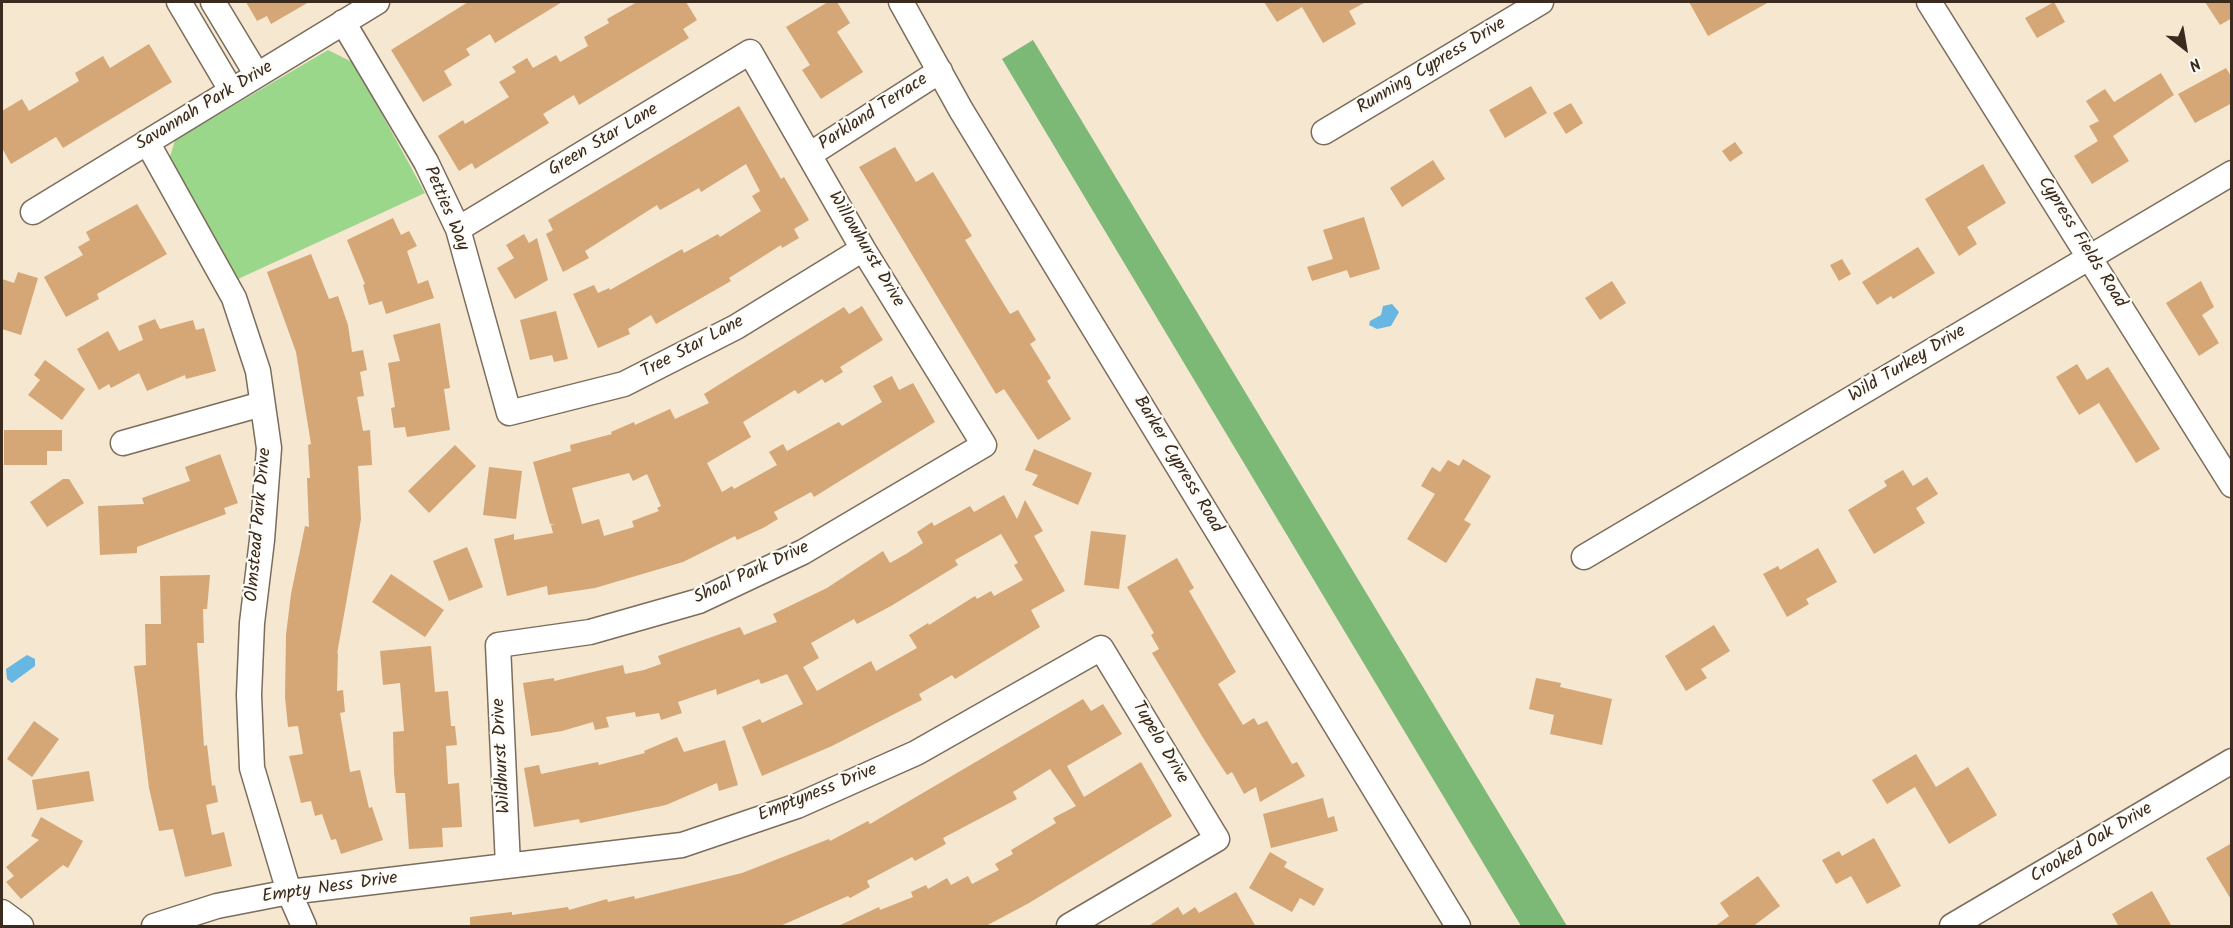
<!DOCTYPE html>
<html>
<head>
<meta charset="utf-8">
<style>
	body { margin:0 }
	#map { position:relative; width:2233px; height:928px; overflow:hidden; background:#f5e7d0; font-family:Kalam,sans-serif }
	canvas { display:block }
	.frame { position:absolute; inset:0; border:3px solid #3b2a1e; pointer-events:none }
	.north { position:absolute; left:2155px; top:18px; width:60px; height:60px; -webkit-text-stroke:4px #fdfcf7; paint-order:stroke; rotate:149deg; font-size:16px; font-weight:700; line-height:24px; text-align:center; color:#3b2a1e }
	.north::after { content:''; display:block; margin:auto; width:21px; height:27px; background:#3b2a1e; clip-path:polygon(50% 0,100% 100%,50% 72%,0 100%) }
</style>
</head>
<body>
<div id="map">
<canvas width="2233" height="928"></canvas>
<div class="frame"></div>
<div class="north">N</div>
</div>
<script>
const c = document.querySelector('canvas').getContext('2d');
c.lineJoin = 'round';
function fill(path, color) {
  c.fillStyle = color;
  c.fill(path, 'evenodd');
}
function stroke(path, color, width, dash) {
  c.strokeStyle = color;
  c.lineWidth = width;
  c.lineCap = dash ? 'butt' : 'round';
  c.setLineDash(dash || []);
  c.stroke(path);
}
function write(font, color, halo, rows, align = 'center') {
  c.font = font + ' Kalam,sans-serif';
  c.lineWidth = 4.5;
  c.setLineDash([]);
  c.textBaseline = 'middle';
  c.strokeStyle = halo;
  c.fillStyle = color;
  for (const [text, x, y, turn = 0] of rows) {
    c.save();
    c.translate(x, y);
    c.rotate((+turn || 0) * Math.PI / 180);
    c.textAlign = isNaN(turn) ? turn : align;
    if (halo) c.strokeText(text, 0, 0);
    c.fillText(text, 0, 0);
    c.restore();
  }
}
const green = new Path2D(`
	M328,50l26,13 71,130 -187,86 -69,-119 6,-20z`);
const forest = new Path2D(`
	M1033,40l534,886h-46l-519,-867z`);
const water = new Path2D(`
	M1392,304l7,8 -8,14 -14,3 -8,-4 1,-4 11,-6 2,-9z
	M27,655l8,4v7l-23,17 -5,-4 -1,-10z`);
const building = new Path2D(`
	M246,2h63l-38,22 -4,-8 -10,5z
	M468,2h94l-67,41 -5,-9 -24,15 4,6 -26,16 8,14 -29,17 -32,-52z
	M637,2h49l11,18 -14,9 6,9 -110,67 -5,-10 -31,19 6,9 -74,46 -3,-6 -13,8 -21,-35 25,-16 2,4 44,-27 -10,-15 17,-10 -4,-5 15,-9 6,10 23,-13 4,7 28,-16 -4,-9 25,-14 -2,-4z
	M828,2h9l13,21 -13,9 26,40 -42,27 -19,-29 8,-5 -24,-38z
	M1264,2h102l-17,9 7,13 -33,19 -21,-36 -25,15z
	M1689,2h80l-61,34z
	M2054,2l11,20 -28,16 -12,-20z
	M2205,2h27v16l-12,7z
	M149,44l23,38 -109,66 -7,-11 -45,27 -9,-16v-37l20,-12 7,12 50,-30 -4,-8 28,-17 7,12z
	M2226,68l6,10v25l-37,20 -17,-29z
	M2161,73l13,22 -61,41 16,25 -37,23 -18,-28 24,-15 -9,-15 10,-5 -13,-20 19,-12 9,13z
	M1531,86l16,27 -42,25 -16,-28z
	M1571,103l12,20 -17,11 -13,-21z
	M739,106l42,73 3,-2 25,43 -15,9 5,9 -17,10 -1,-3 -52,33 2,3 -75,43 -5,-9 -23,14 2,5 -32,14 -25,-54 21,-9 4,8 11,-5 1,2 72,-41 2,4 34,-19 2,3 41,-26 -9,-15 8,-5 -14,-27 -45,28 -2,-4 -39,22 -3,-5 -72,46 4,7 -26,14 -17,-38 7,-4 -5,-10z
	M1735,142l8,11 -13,9 -8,-11z
	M895,147l21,35 17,-10 39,64 -7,4 45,74 8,-4 18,30 -6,4 21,34 -4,3 24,38 -33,21 -34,-51 -8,5 -137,-227z
	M1433,160l12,19 -43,28 -12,-19z
	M1983,164l23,39 -39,24 10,17 -18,12 -34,-57z
	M137,204l30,50 -70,40 2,5 -33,18 -22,-40 39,-22 -5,-8 12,-7 -4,-8z
	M1364,217l16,52 -30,9 -3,-8 -35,11 -5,-14 26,-8 -10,-29z
	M393,218l8,17 8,-4 8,15 -10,5 11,33 10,-4 6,18 -48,16 -4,-13 -13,4 -6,-20 2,-1 -18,-44z
	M524,234l5,9 8,-5 11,42 -33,19 -18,-31 17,-10 -8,-13z
	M1918,247l17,26 -42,26 -2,-3 -14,9 -15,-23z
	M311,254l18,45 9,-3 10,29 4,27 11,-2 4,20 -7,2 4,24 -7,1 6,34 7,-1 2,35 -14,1 3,53 -24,135 1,-2 -1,39 6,-1 2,22 -5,1 10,59 10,-2 9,38 3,-1 11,33 -42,14 -5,-15 -5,1 -9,-26 -7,2 -4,-15 -10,2 -12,-47 14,-2 -5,-28 -10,1 -3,-30 1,-62 5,-41 14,-68 4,1 -2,-49h3l-2,-33 3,-1 -15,-92 -29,-80z
	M1842,259l9,15 -12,7 -9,-16z
	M18,272l20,6 -17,57 -19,-6v-50l12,4z
	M1612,281l14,22 -26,17 -15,-22z
	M2201,281l13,26 -12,8 17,28 -20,13 -33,-53z
	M862,306l21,34 -43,27 3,5 -18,11 -3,-4 -24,15 -3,-4 -52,32 8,15 -44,26 15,29 10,-6 2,3 43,-24 -8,-13 14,-8 4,7 52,-29 3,4 40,-24 -9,-16 19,-10 7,14 14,-7 22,39 -121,75 -3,-5 -37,20 4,7 -15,9 -26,12 -2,-4 -52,26 -88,26 -47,7 -1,-9 -40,10 -13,-57 20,-5v6l39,-7 -2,-8 4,-1h-5l-17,-62 38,-11 -1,-6 42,-11 -1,-2 23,-10 1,3 35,-16 5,10 34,-16 -5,-9 140,-87 5,7zM629,473l4,8 14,-7 14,32 -4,2 2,3 -27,10 2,6 -30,9 -5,-17 -17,5 -10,-36z
	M556,311l12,48 -14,3 -2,-7 -22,5 -10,-40z
	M155,319l5,10 33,-9 3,10 8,-2 12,43 -30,8 -1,-4 -38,16 -8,-18 -28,15 -2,-4 -10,6 -22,-41 31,-18 11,20 24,-11 -5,-14z
	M440,323l10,65 -6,1 6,41 -43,7 -2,-10 -11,1 -3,-20 4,-1 -7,-44 12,-2 -7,-26z
	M45,360l40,29 -23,31 -34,-25 12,-15 -6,-5z
	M2077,364l10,16 21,-13 52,82 -24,14 -37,-60 -20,12 -23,-38z
	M4,430h58v21h-15v14h-43z
	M455,445l21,21 -47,47 -21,-22z
	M1034,449l58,24 -14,32 -46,-20 6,-10 -13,-5z
	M220,454l18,49 -14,5 2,6 -89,33v6l-37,2 -2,-49 46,-2 -2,-6 48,-17 -5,-14z
	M1463,459l28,17 -27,44 7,4 -25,39 -39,-24 28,-45 -14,-8 11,-19 8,5 8,-12 11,6z
	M489,467l33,4 -6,48 -33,-4z
	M1903,470l10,16 14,-9 11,17 -22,14 9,15 -51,31 -26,-44 39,-24 -3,-5z
	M63,479h6l15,24 -37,24 -17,-25z
	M1004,495l13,24 8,-19 18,31 -9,5 31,55 -34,19 9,17 -85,52 -3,-4 -33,19 3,6 -18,9 -72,37 -70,30 -20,-49 18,-8 2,4 41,-19 -16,-30 -26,10 -2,-5 -42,16 -1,-6 -38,13 4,11 -21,7 -2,-7 -23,4 -1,-5 -29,5 3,10 -14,3 -2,-8 -31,9 -31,5 -8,-53 31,-5v3l69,-16 2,9 19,-4 17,-6 -3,-8 82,-29 4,8 33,-13 -4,-8 54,-26 56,-37 7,12 16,-9 17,-11 -6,-11 15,-10 2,4 36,-20 4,6zM1001,534l17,29 -4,2 9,15 -29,16 -3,-5 -14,8 -2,-3 -46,29 -1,-2 -19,12 8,13 -41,23 -5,-10 -54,30 -14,-24 16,-9 -8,-15 43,-24 3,5 34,-18 67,-41 -3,-5z
	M1091,531l35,4 -7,54 -35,-4z
	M467,547l16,40 -34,14 -16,-40z
	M1818,548l19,34 -31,17 3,5 -22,13 -24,-43 15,-8 2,4z
	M1177,558l17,30 -5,3 47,81 -18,12 25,41 11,-7 4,7 9,-4 25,43 5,-2 8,14 -45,26 -4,-15 -12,7 -12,-22 -5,3 -22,-34 -53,-88 7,-4 -8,-14 3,-2 -27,-46z
	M391,574l53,36 -19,27 -53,-35z
	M210,575l-3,34h-4l1,34h-7l7,103 3,-1 5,41 3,-1 3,17 -12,3 6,30 12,-3 8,34 -47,11 -12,-48 -14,2 -10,-43 -15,-122 12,-1 -1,-41h16l-1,-48z
	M1714,625l16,26 -29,18 6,9 -21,13 -21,-35z
	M431,646l4,46 13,-1 3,35h4l2,19 -11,1 2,38 11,-1 3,44 -20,1 1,19 -34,2 -4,-56h-9l-2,-21 -1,-40 11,-1 -4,-48 -17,2 -3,-34z
	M1536,678l25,5 -1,4 52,12 -10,46 -52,-11 4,-19 -25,-6z
	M1083,699l8,12 12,-7 19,30 -55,32 17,31 57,-35 31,54 -143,87 -45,24h-148l43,-20 1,3 33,-13 -2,-5 15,-7 2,4 19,-11 4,7 17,-9 4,8 27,-14 -4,-6 18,-10 -2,-4 45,-27 -3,-5 23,-12 -26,-37 -37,23 4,7 -74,39 3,6 -31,17 -3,-4 -45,24 3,6 -20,11 -2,-2 -70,31h-308v-10l42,-5v3l56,-8 1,3 38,-11 1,3 26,-6 1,3 107,-26 87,-34 1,2 38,-20 2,3z
	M34,721l25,18 -27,38 -25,-18z
	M677,737l7,15 41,-12 13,45 -19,6 -2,-8 -51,22 -86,18 -1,-4 -45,8 -10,-59 15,-3 2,9 57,-12 1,3 46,-12 -1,-2z
	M1916,754l20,33 32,-20 29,48 -48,29 -34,-57 -28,17 -15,-24z
	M89,771l5,30 -57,9 -5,-30z
	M1323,798l5,20 6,-2 4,15 -67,17 -8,-34z
	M41,817l42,24 -15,27 -5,-3 -42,34 -15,-17 8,-6 -8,-9 33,-27 -8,-4z
	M1874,838l27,48 -34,18 -16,-28 -15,8 -14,-24 17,-9 3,5z
	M2232,843v58l-26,-43z
	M1270,852l17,10 -3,5 40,22 -10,17 -14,-8 -8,14 -43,-24z
	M1758,876l22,30 -28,21h-38l15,-11 -9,-13z
	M2152,891l20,36h-53l-7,-13z
	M1236,892l20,35h-109l31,-20 5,8 12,-8 4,6z`);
const minor = new Path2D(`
	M179,2l52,88
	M213,2l44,73
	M901,2l60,108 497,816
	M1929,2l303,483
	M343,22l83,140 32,67 51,184 115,-29 112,-57 127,-78
	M1324,132l217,-130
	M147,142l87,156 24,73 11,77 -7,92 -10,83 -3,72 3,73 37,124 15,34
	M809,155l131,-84
	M33,212l344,-210
	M458,229l292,-177 113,197 121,196 -181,107 -104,49 -109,31 -92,13 10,221
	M123,443l139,-39
	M1584,557l648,-384
	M2,912l19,14
	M154,926l63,-20 72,-14 393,-47 115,-39 119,-53 185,-105 116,191 -148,87
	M1952,926l280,-165`);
const streetNames = [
	["Running Cypress Drive",1432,67,-31],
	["Savannah Park Drive",205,107,-31],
	["Parkland Terrace",874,113,-33],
	["Green Star Lane",604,141,-31],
	["Petties Way",445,209,67],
	["Cypress Fields Road",2081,243,58],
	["Willowhurst Drive",865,250,59],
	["Tree Star Lane",693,348,-28],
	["Wild Turkey Drive",1908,365,-31],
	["Barker Cypress Road",1177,465,59],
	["Olmstead Park Drive",260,525,-85],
	["Shoal Park Drive",752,574,-25],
	["Tupelo Drive",1159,743,59],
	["Wildhurst Drive",503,756,-93],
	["Emptyness Drive",818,794,-22],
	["Crooked Oak Drive",2092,844,-31],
	["Empty Ness Drive",330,889,-8]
];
fill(green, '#9bd78a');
fill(forest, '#7cb876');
fill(water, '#67b7e2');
fill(building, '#d5a676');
stroke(minor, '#7c6c5c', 27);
stroke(minor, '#fff', 24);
write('18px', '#3b2a1e', '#fdfcf7', streetNames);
</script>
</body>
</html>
